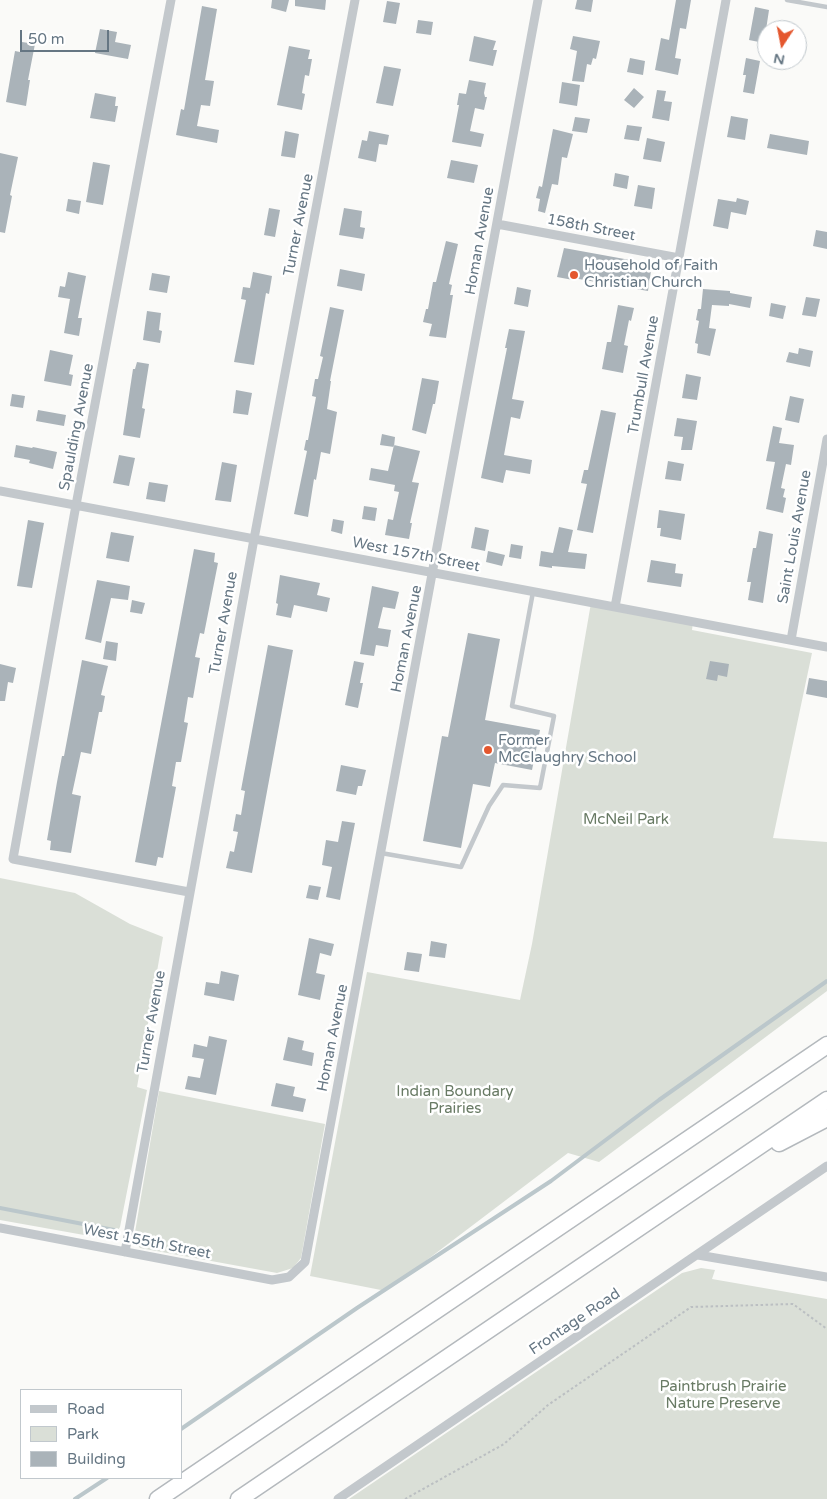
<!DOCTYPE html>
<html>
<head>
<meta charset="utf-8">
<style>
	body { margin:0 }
	#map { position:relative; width:827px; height:1499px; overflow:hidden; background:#fafaf8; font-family:"Varela Round",sans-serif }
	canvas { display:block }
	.legend { position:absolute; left:20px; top:1389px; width:162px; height:90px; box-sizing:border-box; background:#fff; border:1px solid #c1c8cd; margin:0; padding:6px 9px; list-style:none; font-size:15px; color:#657683 }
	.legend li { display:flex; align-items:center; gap:10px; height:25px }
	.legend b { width:25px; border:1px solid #c1c8cd }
	.north { position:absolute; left:757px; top:20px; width:50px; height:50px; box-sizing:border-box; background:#fff; border:1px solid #c1c8cd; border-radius:50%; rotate:191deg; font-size:14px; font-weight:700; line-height:20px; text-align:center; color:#657683 }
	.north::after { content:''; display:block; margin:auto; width:18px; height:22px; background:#e4572e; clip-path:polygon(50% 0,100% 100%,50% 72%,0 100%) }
	.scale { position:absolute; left:20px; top:30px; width:89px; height:22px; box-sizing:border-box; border:2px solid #657683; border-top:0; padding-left:6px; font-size:15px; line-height:18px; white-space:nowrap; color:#657683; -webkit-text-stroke:4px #fff; paint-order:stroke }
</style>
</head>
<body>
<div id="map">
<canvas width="827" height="1499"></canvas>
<ul class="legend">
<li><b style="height:6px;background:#c3c8cc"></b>Road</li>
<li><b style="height:14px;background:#dadfd7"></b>Park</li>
<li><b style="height:14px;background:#aab3b9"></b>Building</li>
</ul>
<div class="north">N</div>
<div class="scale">50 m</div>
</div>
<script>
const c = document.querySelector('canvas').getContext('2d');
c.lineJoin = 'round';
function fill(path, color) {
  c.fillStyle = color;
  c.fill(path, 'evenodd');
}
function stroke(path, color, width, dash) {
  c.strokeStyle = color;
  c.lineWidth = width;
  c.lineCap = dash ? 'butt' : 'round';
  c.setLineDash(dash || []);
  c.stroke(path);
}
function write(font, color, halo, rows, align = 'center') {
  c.font = font + ' "Varela Round",sans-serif';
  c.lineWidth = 5;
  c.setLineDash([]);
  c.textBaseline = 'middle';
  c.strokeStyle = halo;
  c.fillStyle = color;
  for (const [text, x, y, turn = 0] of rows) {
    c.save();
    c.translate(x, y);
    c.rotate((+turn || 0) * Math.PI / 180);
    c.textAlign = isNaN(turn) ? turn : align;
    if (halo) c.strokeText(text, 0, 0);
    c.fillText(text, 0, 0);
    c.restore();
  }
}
const green = new Path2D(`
	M591,603l102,19 -1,8 120,23 -39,185 54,4v149l-228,171 -31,-9 -182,138 -76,-15 57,-304 153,28 12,-56z
	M0,878l75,15 55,31 33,13 -26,150 10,3 -27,137 -8,13 -112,-20z
	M159,1091l166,33 -24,134 -8,10 -16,5 -137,-25 -3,-4 -2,-12z
	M701,1268l14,2 -3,9 115,20v200h-478l333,-226z`);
const stream = new Path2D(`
	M0,1208l114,22
	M181,1429l176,-121 194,-127 108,-81 168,-119
	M75,1499l32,-21`);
const building = new Path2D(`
	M272,0h17l-3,12 -15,-4z
	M295,0h31l-1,10 -30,-4z
	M577,0h16l-2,12 -16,-3z
	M676,0h15l-5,29 -6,-1 -5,30 6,1 -3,16 -23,-5 6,-32 8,2z
	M387,1l13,2 -4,21 -13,-2z
	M202,6l15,3 -12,71 9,1 -4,25 -9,-1 -4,21 22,4 -2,13 -41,-8 5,-26 3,1z
	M755,7l14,3 -5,33 -15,-3z
	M418,20l15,2 -2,13 -15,-2z
	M100,29l17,3 -2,10 16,3 -3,14 -33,-6z
	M474,36l22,5 -3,9h4l-4,16 -24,-5z
	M573,36l27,5 -4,18 -3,-1 -2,7 -4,-1 -3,18 -12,-1 5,-30 -7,-2z
	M22,42l13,2 -7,36h2l-4,26 -20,-4 9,-51 5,1z
	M289,46l21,4 -2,9h4l-3,17 -4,-1 -3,18 3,1 -3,16 -25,-5z
	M630,58l15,3 -2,14 -16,-3z
	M746,58l14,3 -6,33 -11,-2 3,-17h-3z
	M384,66l17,3 -8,37 -17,-3z
	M469,80l17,3 -2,10 1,4h2l-3,13 -9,-2 -5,23 14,3 -3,13 -29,-5 7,-37h-2l2,-12 7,1z
	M562,82l18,3 -3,21 -18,-3z
	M634,88l10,9 -10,11 -10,-8z
	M657,90l9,1 -2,10 8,1 -3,19 -17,-3z
	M95,93l21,4 -1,9h3l-3,16 -25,-4z
	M731,116l17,3 -3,21 -18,-3z
	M575,117l15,2 -3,14 -15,-2z
	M627,125l15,2 -3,14 -15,-2z
	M553,129l20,5 -6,24 -5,-1 -4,28 -6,-1 -7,29 -7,-2 2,-12 -4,-1 3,-12 3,1z
	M285,131l14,3 -4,24 -14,-2z
	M369,131l20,4 -2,10 -8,-1 -3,18 -18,-4 4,-18 5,1z
	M770,134l39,7 -2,14 -40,-7z
	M647,138l18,4 -4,20 -18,-3z
	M0,153l18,4 -8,38 2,1 -7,37 -5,-1z
	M451,160l27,5 -4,18 -27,-5z
	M93,162l17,3 -7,40 -17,-3z
	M615,173l14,3 -2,13 -14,-3z
	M638,185l17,3 -3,21 -18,-3z
	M737,198l12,3 -3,14 -15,-3 -3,17 -15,-3 5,-27 18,3z
	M68,199l13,2 -2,13 -13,-3z
	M269,208l11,2 -5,27 -11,-2z
	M344,208l18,3 -2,16 5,1 -2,11 -24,-4z
	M816,230l11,2v17l-14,-3z
	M446,241l12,3 -9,40 3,1 -2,10h3l-7,43 -17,-2 3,-12 -9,-2 3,-13h2l5,-27h3z
	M564,248l88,16 -4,27 -75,-13v2l-16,-3z
	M340,269l25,5 -3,17 -25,-5z
	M68,272l18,4 -8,42h4l-3,18 -15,-3 6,-34 -12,-2 2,-11 5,1z
	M253,272l19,4 -3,18 -3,-1 -12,72 -20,-3 12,-62 -5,-1 2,-12 7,1z
	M152,273l18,3 -3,17 -18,-3z
	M517,287l14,3 -3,17 -14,-3z
	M703,289l27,2v2l22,4 -2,11 -21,-4v2l-17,-1 -3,23 7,1 -6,27 -13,-3 1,-9 -3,-1 4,-22 -3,-1 2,-11h3z
	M806,297l14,2 -4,18 -14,-2z
	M771,303l15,3 -3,13 -14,-3z
	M618,305l16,3 -3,13 -2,-1 -5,25 4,1 -5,27 -21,-4 5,-27h4z
	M330,307l14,3 -14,71h1l-4,28 10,3 -7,42 -9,-2 -5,28 -2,-1 -6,38 -14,-3 13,-63 -3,-1 2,-10h2l8,-43 -4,-1 3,-17h3l5,-22 -3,-1z
	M147,311l14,2 -2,17 3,1 -2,12 -17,-3z
	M509,329l16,2 -13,68 12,2 -4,18 -9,-2 -7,38 28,5 -2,14 -24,-4 -3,13 -22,-5 26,-130h-2z
	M799,348l14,3 -3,16 -24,-5 3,-10 9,2z
	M50,350l23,5 -4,19 4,1 -2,11 -27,-5z
	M137,362l12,2 -7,44 3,1 -5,29 -17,-3 10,-66h2z
	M686,374l15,3 -4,23 -15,-2z
	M422,378l17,3 -4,23h-2l-7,30 -14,-4z
	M236,390l16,3 -4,22 -15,-2z
	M12,394l13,2 -2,12 -13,-2z
	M790,396l14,3 -5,24 -14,-3z
	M38,410l28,5 -2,11 -28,-5z
	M601,410l15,3 -23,120 -16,-3 10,-46 -6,-1 3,-13h4z
	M677,418l20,3 -5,29h-11l2,-13 -9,-1z
	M773,426l9,2 -3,15 15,2 -3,20 -5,-1 -5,24 4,1 -2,8 3,1 -3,15 -17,-4 9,-47 -9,-1z
	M382,434l13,3 -1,10 -14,-2z
	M16,445l16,3 1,-1 24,5 -4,17 -24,-6 1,-3 -16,-3z
	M394,445l26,6 -8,31 7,1 -9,40h2l-3,16 -24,-4 3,-16 5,1 6,-28 -5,-1 1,-6 -26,-5 2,-12 17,3z
	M119,455l16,3 -6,28 -16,-3z
	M668,461l16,3 -3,17 -16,-2z
	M222,462l15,3 -6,37 -16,-2z
	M149,482l19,3 -3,17 -19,-3z
	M364,506l13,2 -2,13 -13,-2z
	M659,510l26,4 -4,26 -21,-4 1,-8h-4z
	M333,519l11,2 -2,13 -11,-3z
	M28,520l16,3 -12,65 -15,-2z
	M475,527l14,3 -4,21 -14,-3z
	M559,527l14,3 -5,22 19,2 -2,15 -33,-3v2l-13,-2 2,-15 12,2z
	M759,531l14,3 -10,69 -15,-3 3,-18h-4l6,-34h3z
	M111,532l23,4 -5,26 -23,-4z
	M511,544l12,2 -2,13 -12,-2z
	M194,549l21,4 -1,9 4,1 -14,71 -4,-1 -5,24 5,1 -7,40 -5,-1 -4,25 4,1 -7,39h-5l-4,24 4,1 -13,71 -5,-1 -2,9 -21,-4z
	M488,551l17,4 -3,11 -16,-4z
	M651,560l25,4 -1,9 8,1 -2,13 -34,-5z
	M280,575l40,8 -3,12 13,3 -3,14 -33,-7 -3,13 -15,-3 2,-11 -2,-1z
	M97,580l33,6 -2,14 -17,-2 -10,45 -16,-4z
	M372,586l27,6 -4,17 -12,-2 -5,21 13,2 -3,17 -12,-2 -2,11 -14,-2z
	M132,600l13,3 -3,11 -12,-2z
	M468,633l32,6 -15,81 55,10 -8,40 -37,-7 -5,24 -17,-3 -12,64 -38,-7 19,-105 6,1z
	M106,641l12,2 -2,18 -13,-2z
	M268,645l25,5 -41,223 -26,-5 4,-17 4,1 4,-20 -5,-1 3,-17 5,1 4,-24 -4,-1z
	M82,660l26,6 -7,29 4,1 -3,16h-3l-8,42 -10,-2 -9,42 9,2 -10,57 -21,-3 1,-9 -4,-1 10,-58 5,-26h2z
	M354,661l10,2 -4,20h3l-5,25 -13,-3z
	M710,661l19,3 -2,13 -9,-2 -1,6 -11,-2z
	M0,664l16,4 -3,15 -5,-1 -3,19h-5z
	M809,678l18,3v17l-21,-4z
	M341,765l25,5 -4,16h-4l-2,9 -20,-4z
	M342,821l13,2 -15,77 -14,-3 6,-30 -10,-2 4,-25 12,2z
	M309,885l12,2 -3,13 -12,-2z
	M309,938l25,6 -3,12 -11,-3 -4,20 9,2 -5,25 -22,-5z
	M431,941l16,3 -2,14 -16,-2z
	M407,952l15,2 -3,18 -15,-2z
	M221,971l18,4 -5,26 -30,-6 2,-13 13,2z
	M209,1036l18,4 -11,55 -31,-6 3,-13 12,2 4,-19 -12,-2 2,-13 13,3z
	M288,1037l16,4 -2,9 12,3 -2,13 -29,-6z
	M276,1083l19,4 -2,9 13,3 -3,13 -32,-6z`);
const path = new Path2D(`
	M405,1499l99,-55 44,-39 143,-98 102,-3 34,25`);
const lane = new Path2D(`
	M787,0l40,7
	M381,853l80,14 28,-61 14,-21 37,3 14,-72 -42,-10 21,-114`);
const street = new Path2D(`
	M171,0l-95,505 -63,354 176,33
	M497,224l182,34
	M0,491l827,156
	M615,607l111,-607
	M791,640l36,-201
	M0,1228l272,52 17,-3 16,-15 233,-1262
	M125,1252l129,-713 101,-539
	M698,1255l129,22
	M338,1499l489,-333`);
const highway = new Path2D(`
	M779,1143l48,-25
	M158,1499l669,-454
	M239,1499l588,-399`);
const markers = [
	[574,275,5,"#e4572e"],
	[488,750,5,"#e4572e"]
];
const streetNames = [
	["Turner Avenue",299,225,-79],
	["158th Street",591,228,11],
	["Homan Avenue",480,241,-80],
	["Trumbull Avenue",644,375,-80],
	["Spaulding Avenue",77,427,-79],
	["Saint Louis Avenue",795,537,-80],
	["West 157th Street",416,555,11],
	["Turner Avenue",224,623,-80],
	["Homan Avenue",407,639,-79],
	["Turner Avenue",152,1022,-80],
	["Homan Avenue",333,1038,-79],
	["West 155th Street",147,1242,11],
	["Frontage Road",575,1322,-34]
];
const poiNames = [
	["Household of Faith",584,266],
	["Christian Church",584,283],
	["Former",498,741],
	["McClaughry School",498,758]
];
const parkNames = [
	["McNeil Park",626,820],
	["Indian Boundary",455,1092],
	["Prairies",455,1109],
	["Paintbrush Prairie",723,1387],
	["Nature Preserve",723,1404]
];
fill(green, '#dadfd7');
stroke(stream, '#bbc7cb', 4);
fill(building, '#aab3b9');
stroke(highway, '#b4b9bd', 19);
stroke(path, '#bbbfc2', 2, [2.5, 2.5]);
stroke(lane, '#c3c8cc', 4.5);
stroke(street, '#c3c8cc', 9);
stroke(highway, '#fff', 16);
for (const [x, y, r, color] of markers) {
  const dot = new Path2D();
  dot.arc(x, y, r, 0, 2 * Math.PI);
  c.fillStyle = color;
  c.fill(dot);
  stroke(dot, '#fff', 2);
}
write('15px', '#657683', '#fff', streetNames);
write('15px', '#657683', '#fff', poiNames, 'left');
write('15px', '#687a64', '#fff', parkNames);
</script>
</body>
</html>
